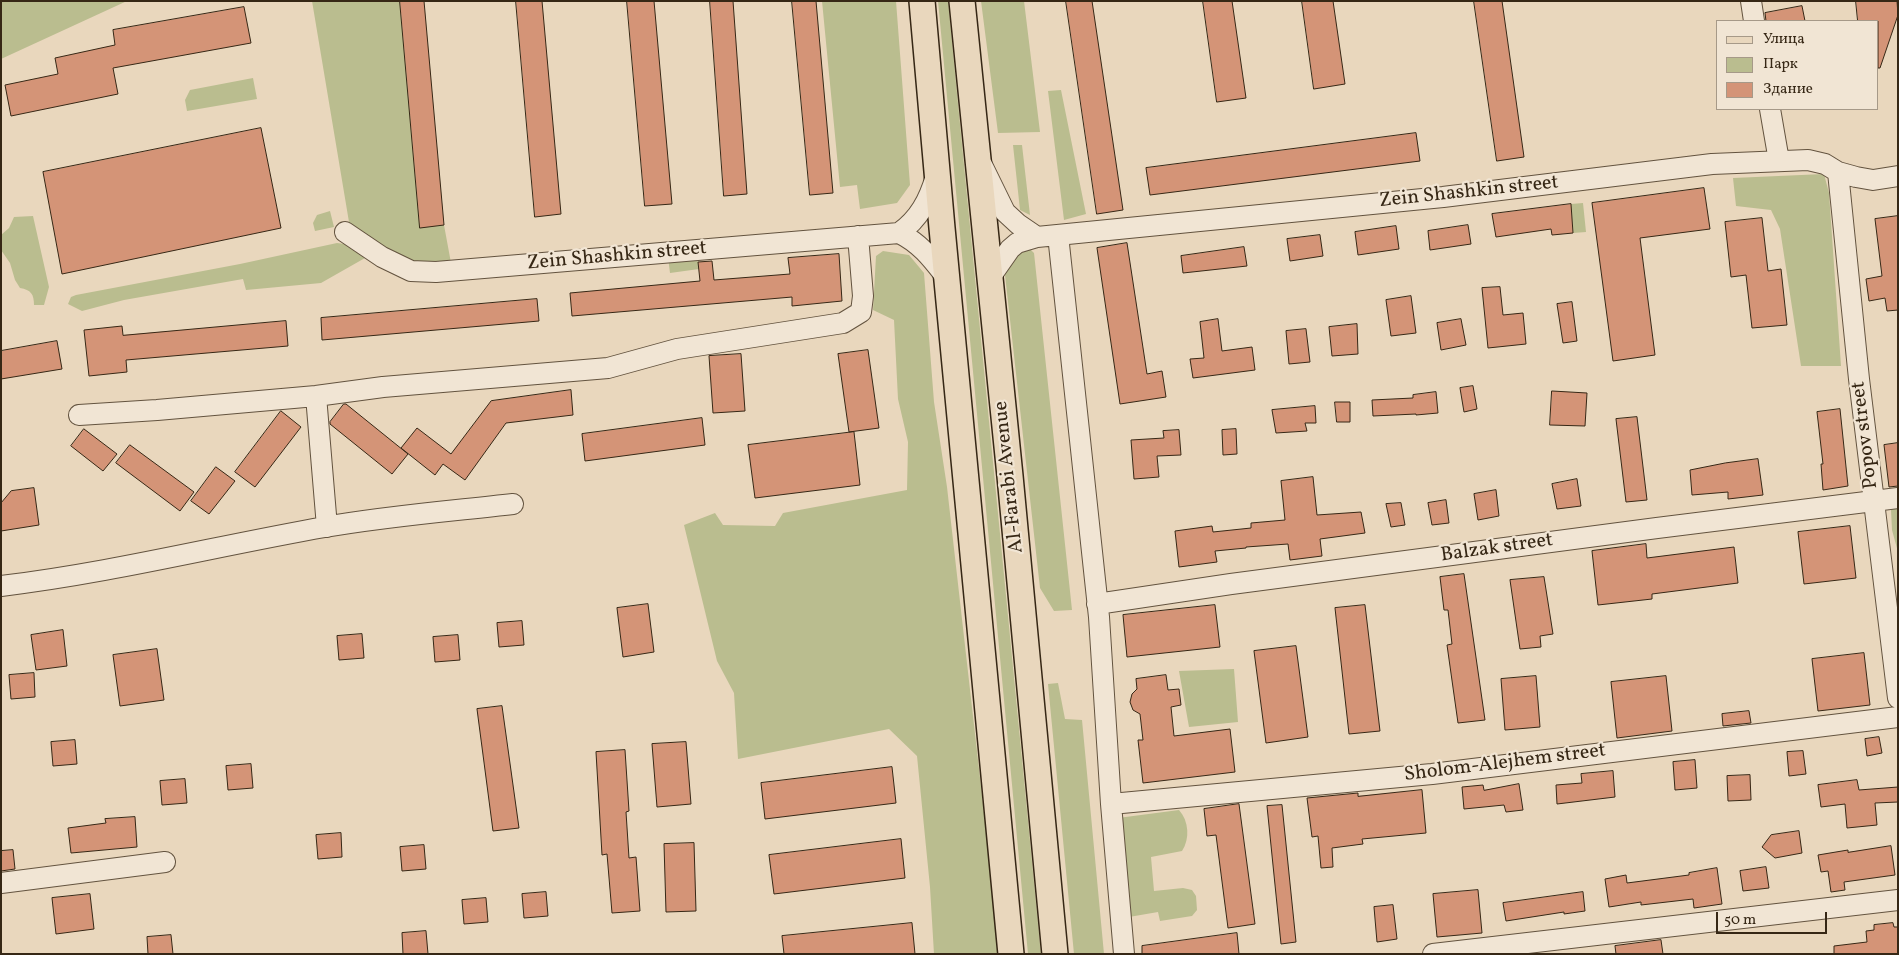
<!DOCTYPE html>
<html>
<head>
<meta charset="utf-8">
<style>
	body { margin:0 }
	#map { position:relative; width:1899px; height:955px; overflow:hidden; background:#e9d7bd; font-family:Vollkorn,serif }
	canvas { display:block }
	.frame { position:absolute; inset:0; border:2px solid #362715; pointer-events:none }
	.legend { position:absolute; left:1716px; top:20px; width:162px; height:90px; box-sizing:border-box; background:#f1e5d4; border:1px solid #a69988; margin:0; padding:6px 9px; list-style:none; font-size:15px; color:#362715 }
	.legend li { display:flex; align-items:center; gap:10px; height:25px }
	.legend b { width:25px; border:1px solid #a69988 }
	.scale { position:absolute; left:1716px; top:912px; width:111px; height:22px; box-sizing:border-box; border:2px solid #362715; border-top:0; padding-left:6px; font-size:15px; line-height:18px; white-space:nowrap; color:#362715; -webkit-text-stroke:4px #f1e5d4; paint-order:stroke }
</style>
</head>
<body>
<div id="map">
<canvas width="1899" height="955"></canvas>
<div class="frame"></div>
<ul class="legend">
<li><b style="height:6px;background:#e9d7bd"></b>Улица</li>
<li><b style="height:14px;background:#babd8f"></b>Парк</li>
<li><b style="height:14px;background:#d49477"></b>Здание</li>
</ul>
<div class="scale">50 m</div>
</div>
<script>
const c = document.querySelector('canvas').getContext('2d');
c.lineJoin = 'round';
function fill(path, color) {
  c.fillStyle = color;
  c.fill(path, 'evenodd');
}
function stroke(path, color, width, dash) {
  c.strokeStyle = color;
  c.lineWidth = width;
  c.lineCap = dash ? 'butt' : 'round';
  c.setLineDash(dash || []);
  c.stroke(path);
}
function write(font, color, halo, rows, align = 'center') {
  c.font = font + ' Vollkorn,serif';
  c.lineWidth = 4.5;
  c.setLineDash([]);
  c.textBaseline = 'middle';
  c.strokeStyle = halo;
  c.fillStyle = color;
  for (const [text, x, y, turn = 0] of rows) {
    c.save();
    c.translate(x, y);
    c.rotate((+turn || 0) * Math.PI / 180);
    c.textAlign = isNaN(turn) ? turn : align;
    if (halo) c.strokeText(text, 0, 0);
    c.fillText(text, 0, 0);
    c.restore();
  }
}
const green = new Path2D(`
	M1,1h126l-126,58z
	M312,1h88l20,226 24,-2 7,38 -40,1 -61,-36z
	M822,1h74l14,184 -13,18 -37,6 -3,-24 -17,2z
	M938,1h10l93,953h-13z
	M981,1h43l16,131 -42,1z
	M253,78l4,21 -70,12 -2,-11 5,-10z
	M1061,90l25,124 -22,6 -16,-129z
	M1022,145l8,70 -10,-5 -7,-65z
	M1824,174l5,19 12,173h-40l-21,-137 -9,-19 -35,-4 -3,-28z
	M1583,203l3,29 -13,1 -2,-29z
	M330,211l4,16 -19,4 -2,-8 4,-8z
	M33,216l16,71 -5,18h-10c0,-11 -3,-15 -14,-17l-5,-8 -5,-17 -9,-13v-15l8,-7 5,-11z
	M337,243l8,1 20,14 -44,25 -75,7 -3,-11 -119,21 -42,11 -14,-7 3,-7 5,-2 164,-31z
	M1028,247l6,6 38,357 -18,1 -14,-23 -36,-322z
	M883,251l26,4 15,18 10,129 13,85 53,467h-66l-4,-67 -13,-131 -28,-27 -151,30 -4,-66 -17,-32 -33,-136 31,-12 8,12 52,1 8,-13 124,-23 1,-48 -10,-43 -4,-79 -21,-10 3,-54z
	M697,254l2,15 -29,4 -2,-16z
	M1898,502v50l-6,-22 -1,-20z
	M1234,669l4,53 -49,5 -10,-56z
	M1058,683l7,36 17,1 22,234h-30l-26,-270z
	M1179,810c10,11 11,29 3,41l-31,6 3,34 29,-3 9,2 4,6 1,14 -5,6 -32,5 -2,-9 -29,5 -11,-99z`);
const building = new Path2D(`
	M400,1h24l20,224 -24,3z
	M516,1h26l19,213 -26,3z
	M627,1h27l18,203 -27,2z
	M710,1h23l14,193 -23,2z
	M792,1h24l17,192 -23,2z
	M1066,1h26l31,209 -26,4z
	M1203,1h29l14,97 -29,4z
	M1302,1h31l12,83 -31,5z
	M1474,1h28l22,156 -27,4z
	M1856,1h41l1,14 -18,53h-2v-47h-20z
	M1802,6l3,15h-39l-1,-8z
	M244,7l7,36 -138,25 5,26 -107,22 -6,-31 53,-11 -3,-16 60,-13 -2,-15z
	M261,128l20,100 -219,46 -19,-102z
	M1416,133l4,28 -270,34 -4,-27z
	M1704,188l6,41 -70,9 15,117 -42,6 -21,-158z
	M1571,204l2,29 -21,2 -1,-6 -55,8 -4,-23z
	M1898,216v94l-11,1 -2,-13 -16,3 -3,-22 16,-3 -7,-57z
	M1762,218l6,53 13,-2 6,56 -35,3 -6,-53 -15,2 -6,-55z
	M1468,225l3,19 -41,6 -2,-19z
	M1396,226l3,23 -41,6 -3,-23z
	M1320,235l3,21 -33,5 -3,-22z
	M1127,243l20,131 15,-3 4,26 -46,7 -23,-156z
	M1244,247l3,19 -64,7 -2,-17z
	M839,254l3,47 -50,5v-9l-220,19 -2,-23 130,-12 -2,-19 14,-1 2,19 76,-6 -2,-16z
	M1500,287l3,28 20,-2 3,31 -38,4 -6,-60z
	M1411,296l5,37 -25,3 -5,-36z
	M537,299l2,22 -217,19 -1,-22z
	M1572,302l5,39 -14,2 -6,-39z
	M1218,319l4,32 30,-4 3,23 -62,8 -3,-19 14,-1 -4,-36z
	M1461,319l5,26 -25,5 -4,-27z
	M286,321l2,25 -162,14 1,12 -38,4 -5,-46 38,-4 1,9z
	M1357,324l1,30 -26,2 -3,-29z
	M1306,329l4,33 -21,2 -3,-33z
	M57,341l5,28 -61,10v-28z
	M868,350l11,78 -30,4 -11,-78z
	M741,354l4,57 -32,2 -4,-57z
	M1473,386l4,23 -13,3 -4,-24z
	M571,390l2,25 -67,8 -41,57 -22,-16 -8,11 -34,-27 16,-20 34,26 40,-53z
	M1552,391l35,2 -2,33 -35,-1z
	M1436,392l2,21 -22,2v-1l-43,2 -1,-16 41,-2v-3z
	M1335,402h15v20h-13z
	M344,404h2l62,50 -16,20 -62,-50v-2z
	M1315,406l1,17h-11l2,8 -31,2 -4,-23z
	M1840,409l8,77 -25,4 -2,-26h2l-6,-52z
	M281,411l20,16 -46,60 -20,-15z
	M1637,417l10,83 -21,2 -10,-83z
	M702,418l3,27 -120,16 -3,-27z
	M84,429l33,25 -14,17 -32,-25z
	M1236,429l1,25 -14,1 -1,-25z
	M1179,430l2,25 -24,1 2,21 -25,2 -3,-39 33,-2 -1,-7z
	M854,432l6,53 -105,13 -7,-53z
	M1898,443v43l-9,1 -5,-42z
	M130,445l64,47 -14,19 -64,-48z
	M1758,459l5,36 -35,4v-7l-36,3 -2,-25 35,-7z
	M216,467l19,14 -26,33 -18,-13z
	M1313,477l4,38 44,-3 4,21 -45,6 2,17 -32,4 -2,-16 -42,3v1l-31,3 2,11 -38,5 -4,-36 37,-5 1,6 38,-4v-5l34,-3 -4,-39z
	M1577,479l4,27 -24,3 -5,-25z
	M34,488l5,37 -38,6v-28l10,-12z
	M1496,490l3,26 -21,4 -4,-26z
	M1446,500l3,23 -17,2 -4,-22z
	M1401,503l4,22 -14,2 -5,-23z
	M1850,526l6,52 -52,6 -6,-52z
	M1646,544l1,14 87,-11 4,36 -86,11v5l-54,6 -6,-54z
	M1464,574l21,146 -27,3 -11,-78 5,-1 -4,-34h-4l-4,-33z
	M1544,577l9,57 -13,2 1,11 -21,2 -10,-69z
	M648,604l6,48 -31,5 -6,-49z
	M1215,605l5,42 -93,10 -4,-42z
	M1365,605l15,126 -31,3 -14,-126z
	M522,621l2,24 -25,2 -2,-24z
	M63,630l4,36 -31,4 -5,-35z
	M362,634l2,24 -25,2 -2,-24z
	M458,635l2,25 -25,2 -2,-25z
	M1296,646l12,91 -42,6 -12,-92z
	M157,649l7,51 -44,6 -7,-51z
	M1864,653l6,52 -52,6 -6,-52z
	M34,673l1,24 -24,2 -2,-24z
	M1166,675l2,15 11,-1 2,16 -10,2 3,29 56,-7 5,43 -92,11 -5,-43h5l-3,-26 -7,-4 -3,-8 2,-8 5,-5 -1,-10z
	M1536,676l4,51 -35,3 -4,-51z
	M1666,676l6,55 -55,7 -6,-56z
	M502,706l17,122 -26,3 -16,-122z
	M1749,711l2,12 -28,3 -1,-12z
	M1879,737l3,16 -15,3 -2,-17z
	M75,740l2,24 -24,2 -2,-24z
	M686,742l5,62 -34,3 -5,-63z
	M625,750l4,61 -3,1 3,46 7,-1 4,54 -28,2 -5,-59 -5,1 -6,-103z
	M1803,751l3,23 -17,2 -2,-24z
	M1695,760l2,28 -22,2 -2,-28z
	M251,764l2,24 -25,2 -2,-24z
	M892,767l4,36 -131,16 -4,-36z
	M1613,771l2,26 -58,7 -1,-19 26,-2 -1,-9z
	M1750,775l1,25 -23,1 -1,-25z
	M185,779l2,24 -25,2 -2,-24z
	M1857,780l2,10 39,-3v15l-23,1 2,22 -30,3 -2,-24 -24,3 -3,-22z
	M1519,784l4,26 -17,2 -2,-7 -40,4 -2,-22 21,-2 1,5z
	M1422,790l4,43 -64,6 1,5 -31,4 1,19 -12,1 -3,-32 -6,1 -5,-39 51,-5v3z
	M1239,804l16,120 -27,4 -12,-93 -9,1 -3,-27z
	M1282,805l14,137 -15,2 -14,-138z
	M135,817l2,30 -66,6 -3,-25 38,-5 -1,-4z
	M1799,831l3,22 -27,5 -13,-11 9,-12z
	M341,833l1,24 -24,2 -2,-24z
	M901,839l4,39 -131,16 -5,-39z
	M694,843l2,68 -30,1 -2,-68z
	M424,845l2,24 -24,2 -2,-24z
	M1891,846l4,29 -51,7 1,8 -14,2 -3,-21 -7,1 -3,-17 30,-5v2z
	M13,850l2,19 -14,2v-20z
	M1766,867l3,21 -26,3 -3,-20z
	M1717,868l5,36 -28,4 -1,-9 -52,6v-3l-32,5 -4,-28 21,-4 1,8 62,-8v-2z
	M1478,890l4,43 -45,4 -4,-43z
	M546,892l2,24 -24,2 -2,-24z
	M1583,892l2,19 -21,3v-2l-58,9 -3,-18z
	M90,894l4,35 -38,5 -4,-36z
	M486,898l2,24 -24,2 -2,-24z
	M1393,905l4,34 -20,3 -3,-35z
	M912,923l3,31h-131l-2,-18z
	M1893,923l1,4h4v27h-64v-8l33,-4 -1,-11 8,-1v-5z
	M426,931l2,23h-25l-1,-21z
	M1237,933l2,21h-97v-8z
	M171,935l2,19h-25l-1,-17z
	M1661,940l2,14h-47l-1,-8z`);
const minor = new Path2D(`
	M1751,1l3,20
	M1770,109l9,52
	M982,165l23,47 13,12 19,13
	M1838,172l21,207 39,319
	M345,232l37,25 29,14 25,1 463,-39c21,10 33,26 47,44
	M899,233c20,-14 30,-33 37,-57
	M1058,235l41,382 12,187 13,150
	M989,279l21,-30 7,-6 20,-6 406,-40 269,-33 96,-4 17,4 13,8 18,5 17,3 25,-4
	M316,396l11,131
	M79,415l78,-5 159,-14 67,-9 225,-19 69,-19 166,-26 18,-11 2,-16 -5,-60
	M1,586c109,-13 216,-40 324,-59 62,-11 126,-16 188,-23
	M1097,604l134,-20 426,-56 241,-30
	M1111,804l321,-30 466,-57
	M1,883l164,-21
	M1433,954l465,-54`);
const major = new Path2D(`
	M922,1l20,227 69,726
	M962,1l48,475 45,478`);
const streetNames = [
	["Zein Shashkin street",1469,193,-6],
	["Zein Shashkin street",617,257,-5],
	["Popov street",1866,435,-97],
	["Al-Farabi Avenue",1010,477,-96],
	["Balzak street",1497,549,-8],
	["Sholom-Alejhem street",1505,764,-7]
];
fill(green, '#babd8f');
fill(building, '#d49477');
stroke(building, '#362715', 1);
stroke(minor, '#63533f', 22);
stroke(major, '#362715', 28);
stroke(minor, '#f1e5d4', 20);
stroke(major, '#e9d7bd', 25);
write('20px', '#362715', '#f1e5d4', streetNames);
</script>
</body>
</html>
